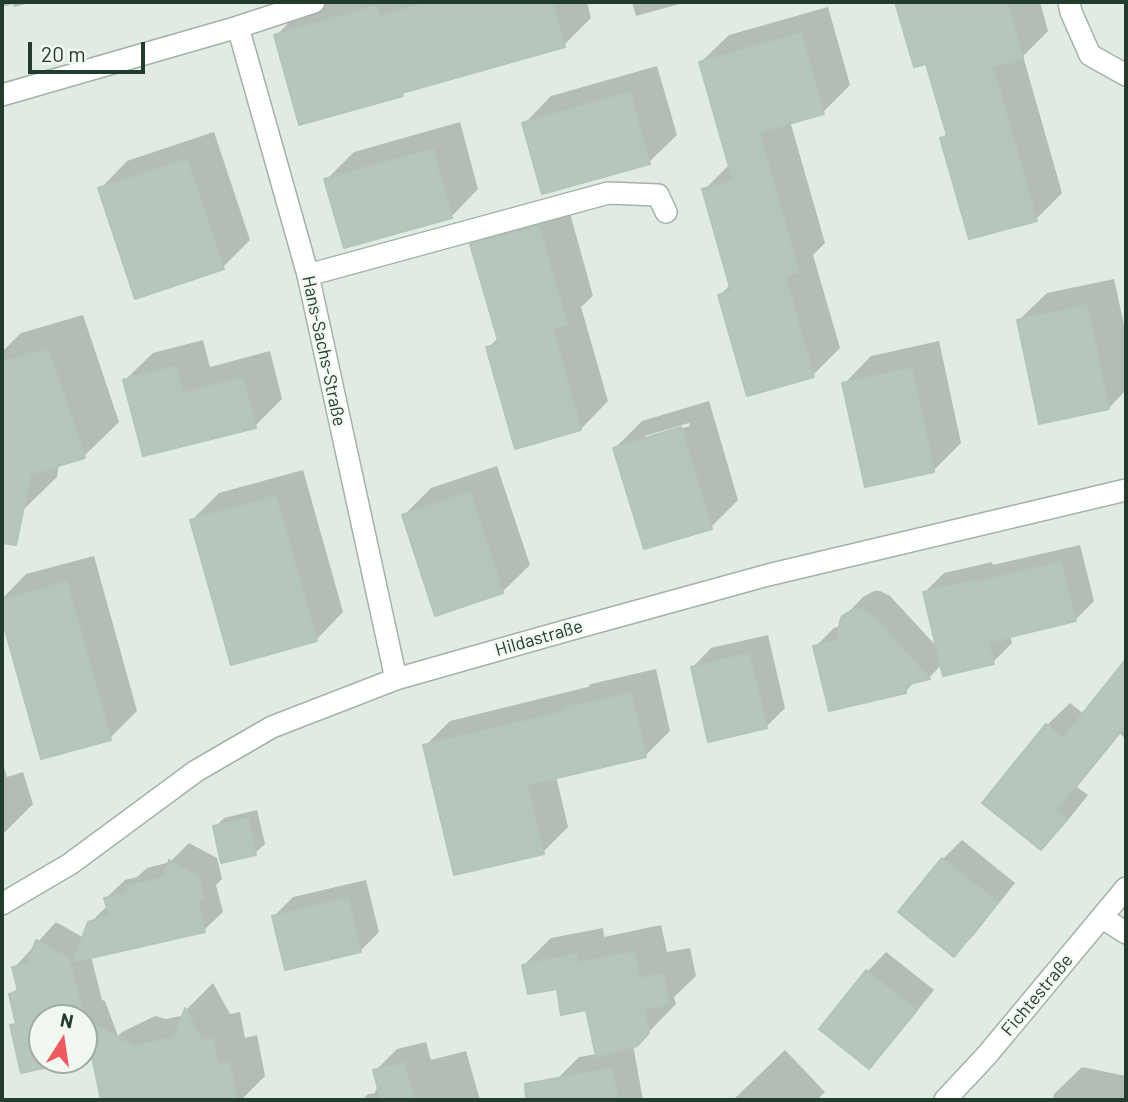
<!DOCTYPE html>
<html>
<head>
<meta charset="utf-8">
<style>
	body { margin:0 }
	#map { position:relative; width:1128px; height:1102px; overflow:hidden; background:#e0ebe3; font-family:Barlow,sans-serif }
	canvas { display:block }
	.frame { position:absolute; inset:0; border:4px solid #213b2d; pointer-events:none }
	.north { position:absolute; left:28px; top:1004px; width:70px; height:70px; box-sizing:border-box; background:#f1f8f2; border:2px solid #9eaca3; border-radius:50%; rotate:12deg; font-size:19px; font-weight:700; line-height:28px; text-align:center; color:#213b2d }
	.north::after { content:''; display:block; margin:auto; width:24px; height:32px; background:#f0595e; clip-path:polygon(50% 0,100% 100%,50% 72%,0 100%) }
	.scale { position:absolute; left:28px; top:42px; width:117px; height:32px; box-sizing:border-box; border:4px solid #213b2d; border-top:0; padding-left:9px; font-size:21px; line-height:24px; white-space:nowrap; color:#213b2d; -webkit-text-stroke:5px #f1f8f2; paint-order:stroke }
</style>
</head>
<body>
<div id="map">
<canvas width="1128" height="1102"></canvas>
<div class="frame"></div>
<div class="north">N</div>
<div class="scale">20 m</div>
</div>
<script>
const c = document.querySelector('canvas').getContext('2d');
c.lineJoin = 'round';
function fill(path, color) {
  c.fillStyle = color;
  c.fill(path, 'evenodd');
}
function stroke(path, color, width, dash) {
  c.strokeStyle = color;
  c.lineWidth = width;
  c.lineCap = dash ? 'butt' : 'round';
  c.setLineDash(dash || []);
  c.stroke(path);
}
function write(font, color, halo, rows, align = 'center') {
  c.font = font + ' Barlow,sans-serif';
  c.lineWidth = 5;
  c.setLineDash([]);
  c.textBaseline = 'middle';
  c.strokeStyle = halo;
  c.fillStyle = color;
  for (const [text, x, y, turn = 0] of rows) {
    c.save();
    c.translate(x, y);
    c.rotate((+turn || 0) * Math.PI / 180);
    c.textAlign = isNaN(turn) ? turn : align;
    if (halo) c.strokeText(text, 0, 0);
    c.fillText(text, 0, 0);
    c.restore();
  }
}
const shadow = new Path2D(`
	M2,2h30l-18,5 -1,-3 -11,3z
	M326,2h261l4,16 -27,27 -157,45 -5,4 -126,-58 27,-28z
	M632,2h55l-51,14z
	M897,2h143l8,29 -25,25 39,137 -26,26 -94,-80 5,-6 -20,-72 -12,4z
	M828,7l22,78 -27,27 -33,9 35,122 -12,12 27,93 -27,27 -93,-80 11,-11 -27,-94 26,-26 -29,-102 28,-27z
	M657,66l20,69 -28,27 -125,-38 27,-28z
	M460,122l18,67 -27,28 -125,-37 28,-28z
	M214,132l36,108 -27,27 -123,-78 27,-28z
	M566,199l27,97 -12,11 27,94 -27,28 -93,-81 11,-11 -27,-92 28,-28z
	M1114,279l12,55v56l-17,18 -90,-88 28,-27z
	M83,315l36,107 -35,34 -25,8 -2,13 -36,35 -19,5v-165l19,-19z
	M203,340l7,27 60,-16 12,48 -27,27 -130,-46 28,-27z
	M939,341l22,102 -27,27 -90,-86 27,-28z
	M709,401l29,99 -27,27 -96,-79 27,-27zM689,423l1,3 -45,14v-4z
	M497,466l33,99 -28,27 -98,-77 27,-27z
	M303,470l40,142 -27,28 -124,-120 27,-27z
	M1080,545l14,56 -19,19 -65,15 2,8 -19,19 -51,2 -12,13 -14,3 -10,11 -91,-44 19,-19 7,-2 3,-9 19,-20 11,-6h6l10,5 48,52 -13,-56 19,-19 48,-11 1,3z
	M94,556l43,155 -27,27 -68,19 -40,-145v-13l24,-25z
	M768,635l17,73 -19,19 -73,-60 18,-19z
	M1126,662v77l-6,-5 -43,53 11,8 -24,30 -23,23 6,-123 23,-22 14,11z
	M656,669l14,62 -25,25 -89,20 12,51 -25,25 -118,-106 25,-25 138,-34 3,-3z
	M2,760l5,17 16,-5 10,32 -31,31z
	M257,810l8,34 -10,9 -40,-26 9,-9z
	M962,840l53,43 -42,53 -19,18 -11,-95z
	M189,843l28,15 5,21 -6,6 7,27 -19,18 -113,26 11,44 3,1 13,35 4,-4 33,-16 11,3 19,-4 2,-6 26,-26 17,31 10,-2 5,26 12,-3 8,41 -24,24h-138l-8,-40 6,-6 -17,3v-39h-42v42h30l-43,10 -18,-76 8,-7 -5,-19 42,-46 28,16 6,-15 18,-18 -2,-7 19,-18 12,-3 10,-9 23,-6z
	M366,880l13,52 -19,19 -86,-35 19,-19z
	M661,925l6,27 23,-4 6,28 -22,21 2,7 -40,41h-3l10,55h-84h2l-4,-21 22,-22 18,-3 -10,-46 -63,-43 27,-27 52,-10 1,9z
	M886,952l48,38 -47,58 -18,19 -48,-38 47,-58z
	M426,1042l5,18 35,-9 14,49h-118l6,-6 7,-1v-2l4,-5 -4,-15 22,-22z
	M785,1050l40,42 -8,8h-84z
	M1082,1067l44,9v24h-73l1,-6z`);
const building = new Path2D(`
	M431,2h121l13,45 -163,46 1,3 -104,29 -25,-90 103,-29 3,10z
	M895,2h112l16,56 -30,9 44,154 -68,18 -29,-101 7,-2 -21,-72 -12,3z
	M801,33l23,81 -65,18 40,140 -14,4 29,101 -67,19 -29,-101 13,-4 -29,-102 31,-8 -34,-119z
	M630,92l20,72 -108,30 -20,-71z
	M433,149l19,69 -108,30 -20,-69z
	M187,159l37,110 -89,30 -37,-111z
	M539,226l28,99 -14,4 28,101 -66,19 -29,-102 13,-3 -29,-100z
	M1087,305l22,104 -70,15 -22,-104z
	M48,349l37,109 -54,16 -15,71 -14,-2v-181z
	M176,366l7,27 60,-15 13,50 -113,28 -20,-76z
	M912,368l22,104 -69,15 -23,-104z
	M681,427l31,102 -68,20 -31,-101z
	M470,492l33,101 -68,23 -33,-101z
	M276,496l41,145 -86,24 -41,-145z
	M1061,562l15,59 -87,21 5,22 -51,12 -20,-84 51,-12 1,3z
	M67,582l44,158 -70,19 -39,-140v-19z
	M854,609h6l11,5 59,65 -25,6 1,8 -77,18 -16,-65 24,-6 3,-19 2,-5z
	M749,653l18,75 -59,14 -17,-75z
	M1126,659v64l-70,87 11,9 -26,31 -59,-47 64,-79 17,14z
	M631,693l15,64 -119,28 17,69 -90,21 -31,-130 142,-34 -1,-3z
	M248,818l8,37 -35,8 -8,-37z
	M942,858l56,44 -44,55 -56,-45z
	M169,860l30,17 5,23 -6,1 7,31 -132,30 15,-40 21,-7 -5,-17 23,-5 -1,-7 36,-8z
	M348,898l13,54 -76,18 -13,-54z
	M36,940l33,18 15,60h-42v42h38l-59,13 -11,-48 6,-1 -7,-30 9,-3 -6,-24 15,-3z
	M634,952l5,26 24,-4 6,31 -24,4 4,24 -12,13 -41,11 -10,-47 -25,5 -4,-26 -29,5 -6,-29 54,-11 1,9z
	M866,970l51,40 -48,59 -50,-40z
	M185,1008l17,32 11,-2 5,26 11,-2 8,38h-136l-9,-43 -8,2v-41l50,28 40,-9z
	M404,1063l10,37h-33l-8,-30z
	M612,1068l6,32h-92l-1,-16z`);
const minor = new Path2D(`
	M1069,2l2,10 19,43 36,20
	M238,27l70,248 88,404
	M2,95l236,-68 76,-25
	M308,275l300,-82 50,2 8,17
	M2,904l68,-40 126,-93 76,-44 124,-48 169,-48 203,-56 358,-85
	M1103,918l23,15
	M945,1100l42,-45 139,-167`);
const streetNames = [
	["Hans-Sachs-Straße",324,351,78],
	["Hildastraße",539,638,-16],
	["Fichtestraße",1037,995,-50]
];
fill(shadow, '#0003');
fill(building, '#b6c6bb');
stroke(building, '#b3c4b8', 2);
stroke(minor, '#a3b3a9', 24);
stroke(minor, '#fff', 21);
write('18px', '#213b2d', '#f1f8f2', streetNames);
</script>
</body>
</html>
